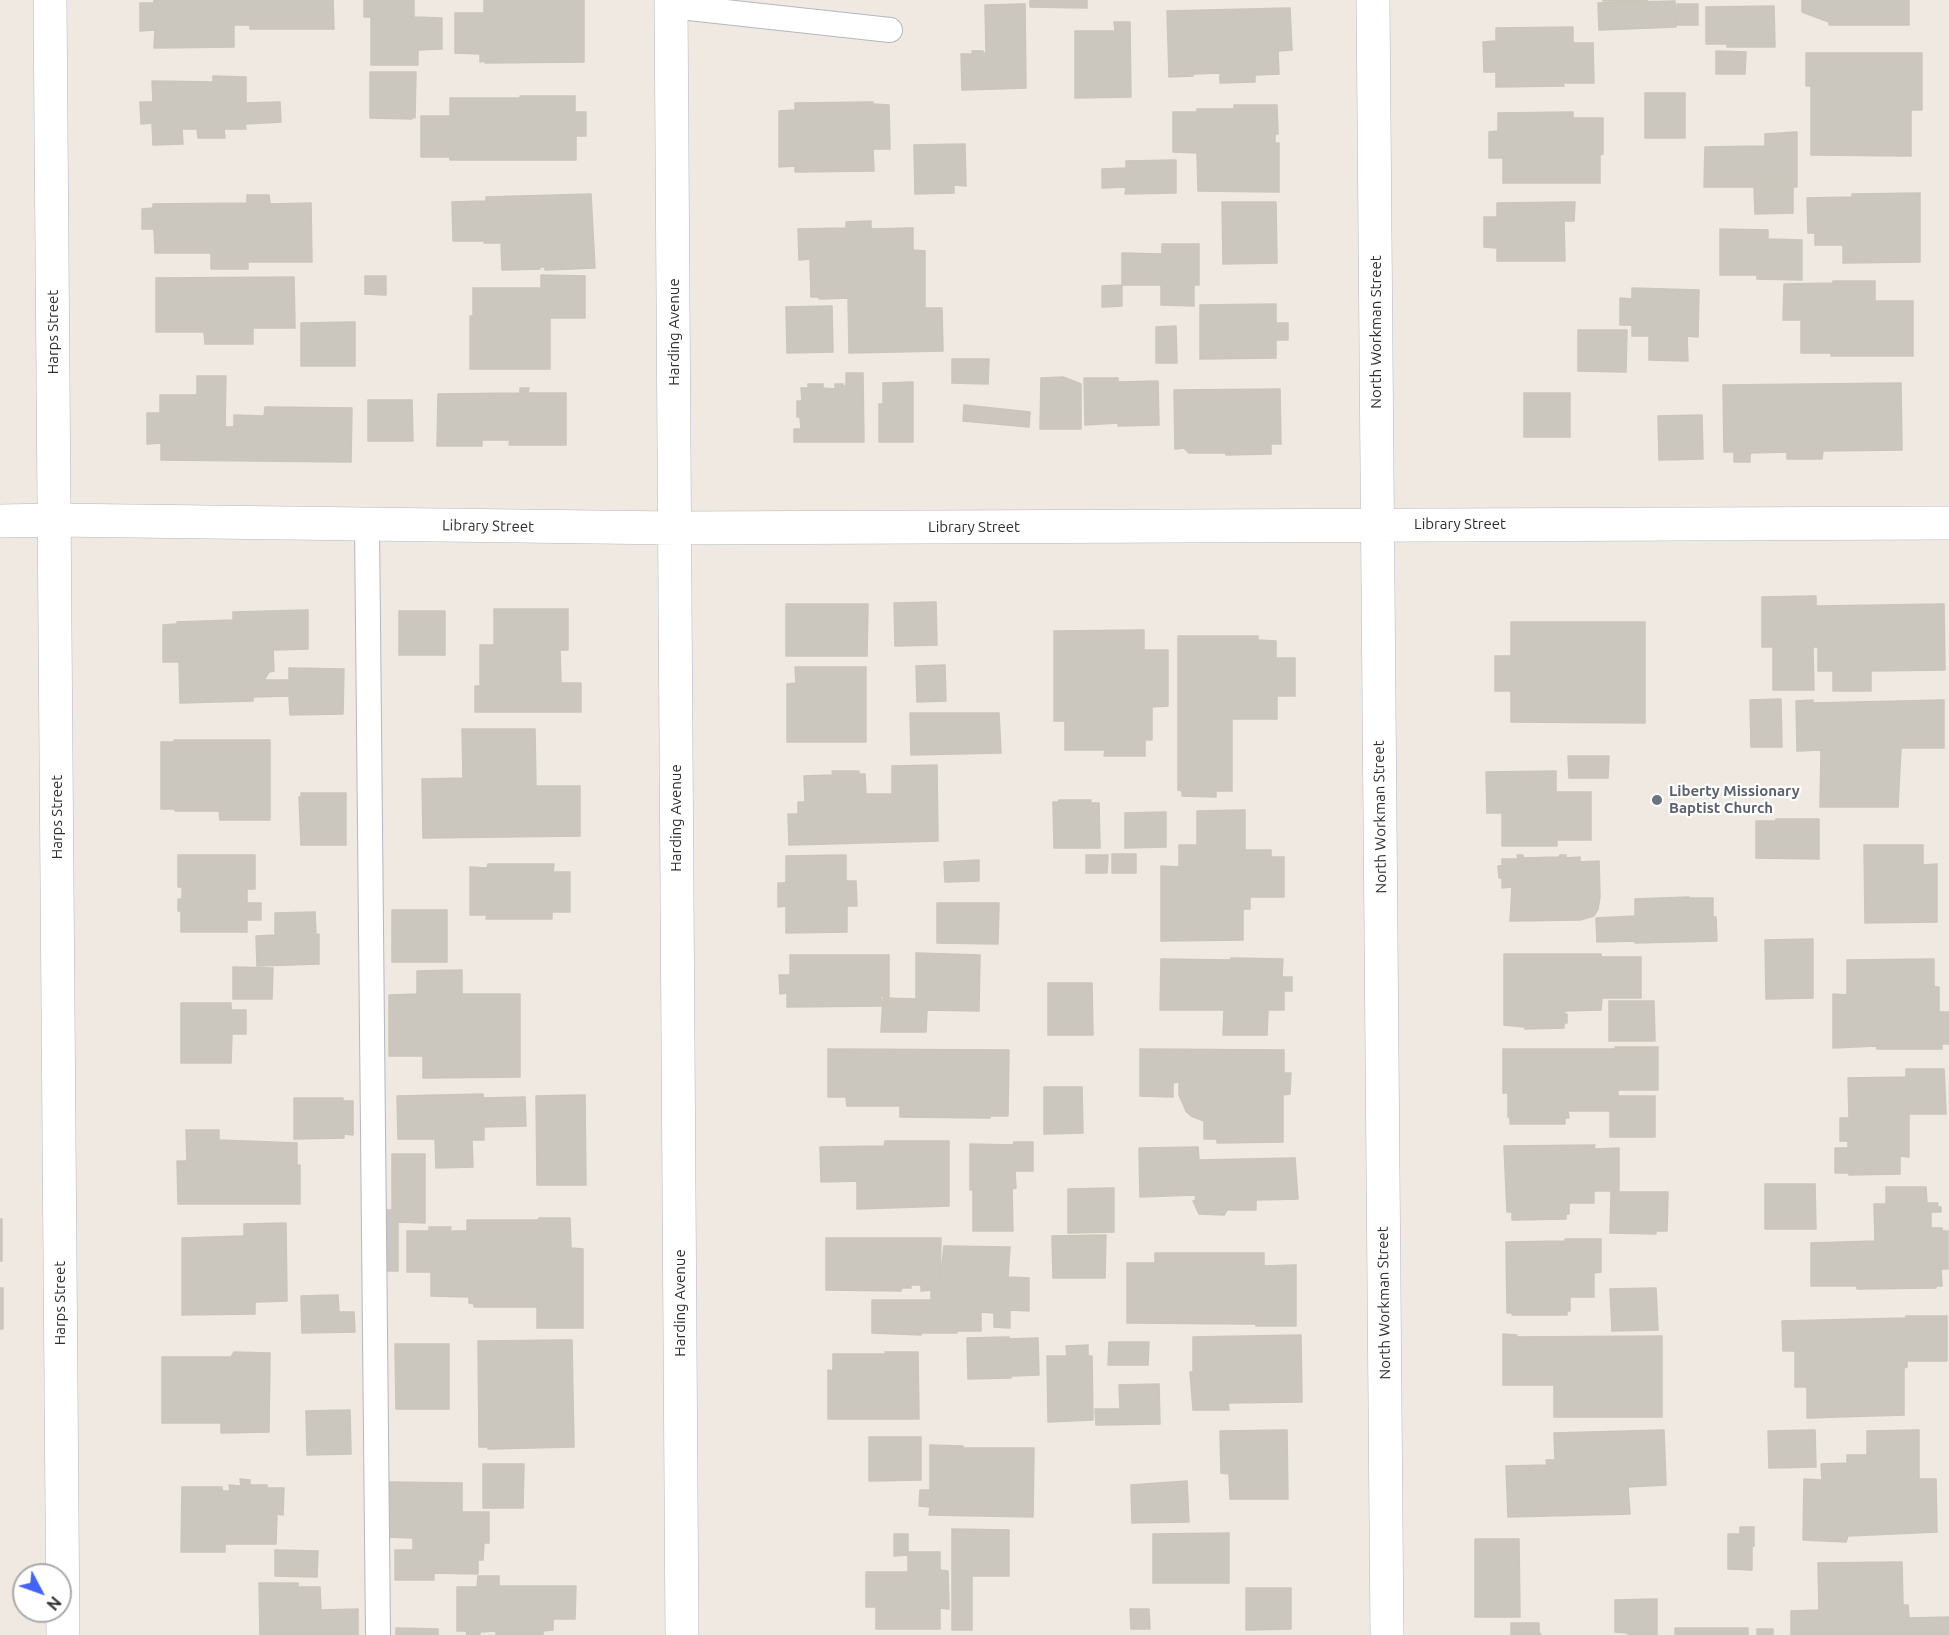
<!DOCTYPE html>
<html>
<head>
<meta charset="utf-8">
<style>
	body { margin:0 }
	#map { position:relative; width:1949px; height:1635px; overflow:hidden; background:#efe9e1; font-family:Ubuntu,sans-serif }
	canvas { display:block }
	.north { position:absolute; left:12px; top:1563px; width:60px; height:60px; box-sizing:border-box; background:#fff; border:2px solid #ababab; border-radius:50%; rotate:131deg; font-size:16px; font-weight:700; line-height:24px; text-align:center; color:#2e2e2e }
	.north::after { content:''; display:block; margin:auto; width:21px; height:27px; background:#4264fb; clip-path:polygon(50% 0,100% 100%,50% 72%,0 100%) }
</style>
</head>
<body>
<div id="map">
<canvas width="1949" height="1635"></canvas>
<div class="north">N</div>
</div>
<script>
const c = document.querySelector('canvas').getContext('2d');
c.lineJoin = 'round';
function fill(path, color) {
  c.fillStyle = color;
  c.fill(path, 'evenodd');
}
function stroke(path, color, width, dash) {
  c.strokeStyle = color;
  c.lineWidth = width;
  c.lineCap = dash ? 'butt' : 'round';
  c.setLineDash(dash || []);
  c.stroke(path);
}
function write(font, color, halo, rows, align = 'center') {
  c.font = font + ' Ubuntu,sans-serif';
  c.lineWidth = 4.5;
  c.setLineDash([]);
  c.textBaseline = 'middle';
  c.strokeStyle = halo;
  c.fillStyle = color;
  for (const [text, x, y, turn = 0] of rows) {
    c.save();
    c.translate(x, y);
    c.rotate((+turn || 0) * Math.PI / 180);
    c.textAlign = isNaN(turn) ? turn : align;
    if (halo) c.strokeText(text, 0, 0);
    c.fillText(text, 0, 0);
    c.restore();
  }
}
const building = new Path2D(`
	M154,0h179l1,29h-84v-4h-16v22l-80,1 1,-18 -15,1v-28h14z
	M364,0h50v17l28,1v31l-24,1v15h-47v-48h-7z
	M484,0h100v62l-99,1v-2l-5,1v-8l-25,-1v-40h29z
	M1030,0h57v8l-57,-1z
	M1603,0h44v1h-44z
	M1802,0h107v25h-80v-3l-27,-10z
	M1675,1l1,26 -77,3 -1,-27z
	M1025,4l1,84 -64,2 -1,-36h12l-1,-3h11v2h3l-1,-48z
	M1677,4h21v21h-21z
	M1774,6l1,41h-48v-3h-21v-37z
	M1290,8l2,42 -14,1 1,23 -24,1v7l-35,1v-10l-27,1v2l-24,1 -2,-66z
	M1114,22h16l1,75 -56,1v-67h40z
	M1573,27v16h20l1,40h-31l1,3 -68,1v-15h-12l-1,-30 13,-1v-13z
	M1716,51l30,1 -1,22h-29z
	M1806,53h116v57h-11v46l-100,-1v-69h-5z
	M370,72h46l-1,46 -3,-1v2l-42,-1z
	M213,76l33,1v26l34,-1 1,20 -36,2 1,5h-22l1,9h-27l-1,-9h-15l1,15 -30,1 -1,-22 -11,1 -1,-22h13l-1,-21 61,1z
	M1645,93h40v45h-40z
	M520,96h55v16h11v24h-10v24h-126v-3h-29v-41h29v-18h70z
	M873,102v2l16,1 1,44h-17l1,22 -79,1v-6l-16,1v-56l16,-1v-7z
	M1234,105h43l1,29h-3v9h4v49l-81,-1 -1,-38 -24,-1v-40h24v-3h37z
	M1573,112v6h30v36l-3,1v28h-97v-25h-14v-26l9,-1v-18z
	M1797,132v55h-93l1,-40 60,-1v-12z
	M965,144l1,42 -12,-1v8l-39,1 -1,-49z
	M1176,160v33l-51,1 1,-7 -24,1v-19l24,-1v-7z
	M1754,188h39v25l-38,1z
	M1920,193v69l-77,1v-18h-28v-12h-7l-1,-35 45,-1v-3z
	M591,194l4,74 -50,2v-3h-6l1,2 -38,1 -1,-27h-17l1,-2h-32l-1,-39 34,-1v-4z
	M247,195h22l1,9 41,-1 1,59h-64v7h-37v-16h-56l-1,-24h-12v-20l11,-1v-4l94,-1z
	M1222,202h54l1,61 -54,1z
	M1575,202l-1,19h-10l1,40h-68v-13l-13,-1v-30h13v-14z
	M871,221v8l42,-1v22l12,1v57h17l1,43 -94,2 -1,-55 -29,1v-2h-8l-1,-38 -11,1 -1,-31 48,-1v-6z
	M1720,229l48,1v9l34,1v40l-45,-1v-4h-37z
	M1162,244h37v41h-5v21l-33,-1v-20h-39v-32l40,1z
	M541,275l44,1v42h-35v51h-80v-53h3v-28h68z
	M365,276h21v19l-21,-1z
	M294,277l1,51h-42v16h-48l-1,-12h-48v-54z
	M1833,281h42v20h38v55h-82v-3h-30v-33h-18l1,-36 49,-1z
	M1122,285v21l-20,1v-21z
	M1632,288l67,2 -1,47 -11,-1 1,25 -39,-1v-24h-17v-11h-12v-27l12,1z
	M1276,304v19h12v17h-12v18l-76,1v-54z
	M832,306l1,46 -46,1 -1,-46z
	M355,322v44h-54v-43z
	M1176,326l1,37h-21v-36z
	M1578,330h49l-1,42 -48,-1z
	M952,359h37l-1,25 -36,-1z
	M846,373h17l1,69h-70v-13h7l-1,-12h-3v-16h5l-1,-13h7v-4h15v4l12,1v-5h8v2h3z
	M197,376h29l-1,51h9v-12l30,1 1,-9 87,1 -1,54 -190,-2v-17l-14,1v-31h13v-18h37z
	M1063,377l18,7v45h-41l1,-51z
	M1084,378h34v4l40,-1 1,44 -41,1v-3l-33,2z
	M913,382v60h-34v-38h4v-21z
	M1901,383l1,67 -79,1 -1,8h-35v-7l-37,1v9h-16v-10h-10l-1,-67z
	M520,388h9l-1,5h38v52h-57l1,-5h-28v6h-45l1,-52 82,-1z
	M1280,389l1,55h-10v10l-45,1v-2h-37l-5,-5 -9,1 -1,-59z
	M1524,393h46v44h-46z
	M368,400h44l1,41h-45z
	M964,405l66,7 -1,15 -66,-6z
	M1702,415l1,44 -44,1 -1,-44z
	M1816,596v10l128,-2 1,66 -74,1v20h-38v-20h-15v-29h-2l1,5h-4l1,43h-41v-43h-11v-50z
	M936,602l1,43 -42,1 -1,-43z
	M786,604h82l-1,52h-81z
	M494,609h74v41h-8l1,33h20v29h-106v-26h5v-41h14z
	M308,610v39l-35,1 1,21 -5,1 -5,8h25v-12l55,1 -1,45 -53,1 -1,-19 -36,1v4l-73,2 -1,-41h-16v-37l14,-1v-2l56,-2v-8z
	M399,611h46v44h-46z
	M1511,622h134v101l-134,-1v-31h-16v-35h16z
	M1144,630v20h24v56l-16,1v33h-7v16h-41l1,-6h-40v-29h-11v-90z
	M1178,636h80v4l18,1v17h19v38h-18v23h-45v72h-16v6l-34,-1v-5l-4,-1z
	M945,665l1,36 -29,1 -1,-36z
	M795,667h71v75h-79v-58l9,-1z
	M1781,699l1,48h-31l-1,-47z
	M1813,700v3l131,-3v48h-43l-3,59h-78l1,-57 -24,1 -1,-50z
	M910,713h89l2,40 -90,2z
	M462,729h73l1,57h44v50l-157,2 -1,-59 41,-1z
	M174,740h96v80h-50l-1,-9h-44v-2h-14v-67h14z
	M1568,756h41l-1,22h-39z
	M937,765l1,76 -149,4 -1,-31h10v-12h7l-1,-26 29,-1 -1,-4h27v3h6l1,20h26v-28z
	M1556,771v21h35v48h-34v6h-55v-33h-15l-1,-41z
	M301,793h45v52h-45l-2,-48h2z
	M1059,800h32v3h8l1,45h-46l-1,-46h5z
	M1245,810v40h26v7h13v40h-34v12h-7v31l-82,1v-75l18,1v-22h18v-34z
	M1166,812v35l-41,1v-35z
	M1776,819h43v40l-63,-1v-37h20z
	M1864,845h59v20l14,-1v58l-72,1z
	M1112,854h24v19h-24z
	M178,855h77v34h-8v14h14v17h-14v12h-66v-21h-3v-12h4v-12h-4z
	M846,855v26h10l1,25h-10v26l-61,1v-27l-8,1v-24h8v-27z
	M1086,855h22l-1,18h-21z
	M1517,855h6v3l36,-1 1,-2h6v3l14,-1v5l19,-1 1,36 -2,12 -4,7 -14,4 -70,1 2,-34 -10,1v-10h-3l-1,-12h4v-7h16z
	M979,860v21l-34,1 -1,-20z
	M488,864h66l-1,8h17v40h-18v7h-66l1,-4h-17v-48l17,1z
	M1689,897v1h24v19h3l1,24 -82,2v-2l-38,1 -1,-24 39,-2v-17z
	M937,903h62l-1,41 -61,-1z
	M392,910h55v52h-55z
	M315,912l1,23 3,-1v30l-62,2 -1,-30 19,-1v-22z
	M1813,939v59l-47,1 -1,-59z
	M916,953l64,2 -1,56 -52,-1 -1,22h-45l2,-34 33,1z
	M1504,954h97v3h40v41h-39l-1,12 -37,1 1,3h2v9h-3v5l-39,1v-2l-21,-2z
	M790,955h99v42l-8,-1v10l-94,1v-14l-7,1 -1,-19h11z
	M1231,958l52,1 -1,18h10v14h-8v19h-16l-1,25h-44l1,-25h-64l1,-51 70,1z
	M1934,959v28h5v25h10v32h-7v5h-65l-1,-3 -43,2v-54l14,1v-35z
	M233,967l40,1 -1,31h-39z
	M462,970v24h58v83l-97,1v-22h-34v-61l28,-1v-23z
	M1048,983h44l1,52h-45z
	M1609,1001h45l1,40h-46z
	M181,1003h50v7h15v24h-14l-1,29h-50z
	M1615,1047h43v43h-40v6h37v41h-45v-26h-42l1,7h-4v6h-55v-7h-2v-24h-5v-44h112z
	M828,1049l181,1 -1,66h-18v2l-90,-1v-11h-53l-1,-9h-18z
	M1140,1049l144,1v23h7l-1,21 -7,1v47l-66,1v-4h-13v-18l-13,-5 -5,-5 -7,-16v-13l-6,1v14l-33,-1z
	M1906,1069h38l2,45h-37v43l-9,-1v18l-51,1v-2h-14v-25h13v-7h-8v-23h9l-1,-40 58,-1z
	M1044,1087h38l1,46 -39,1z
	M483,1094v4l42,-1 1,29 -42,1v13h-12l1,27 -37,1 -1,-29h-37l-1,-43z
	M585,1095l1,90h-49l-1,-89z
	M294,1098h49v3h10v34l-9,-1v4l-50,1z
	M186,1130h33v10l78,3v23l3,-1v39h-122l-1,-43h10z
	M885,1141h64v65l-92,3v-28l-36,1 -1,-35 64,-1z
	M1014,1142h19v29h-18l1,17 -4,1 1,42h-40v-41h-3v-46l43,1z
	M1595,1145l-1,4 25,-1v43h-25v12h-25v11h-3v5l-54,1v-8h-5l-3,-66z
	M1198,1147l1,13 96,-2 3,41 -42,1v10h-29l-3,5 -25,-1 -6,-13 3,-1 -1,-5 -55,2 -1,-49z
	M392,1154h33v69l-27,-1v49h-12l1,-61h5z
	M1765,1184h50l1,45h-51z
	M1886,1187h40l1,16h11l-1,4h4v5h-10v16h11v3h6v38h-7l1,17h-6v2l-79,1v-3h-46v-43l64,-2 -1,-37h12z
	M1114,1188v44l-46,1v-44z
	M1611,1192h57l-1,39h-11v3l-46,-1z
	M539,1218h31l1,30 12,1v79h-46v-21h-63v-3l-5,-1v-6l-38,-1v-24h-24v-41h22v-4h22l-1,4h17v-11h71z
	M0,1219h2v42h-2z
	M286,1223l1,78 -32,1v12l-73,1v-77l62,-2v-12z
	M1106,1235l-1,43h-52l-1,-42z
	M826,1238h115l-1,45 4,-37 66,1 -2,30 21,1v33l-19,-1v18l-16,-1v-14l-13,-1v19h-24v2h-36v2l-49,-2v-33h59v-10l-10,1v-6h-10v3h-10v3l-75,-1z
	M1565,1239h36v33l-7,1v24h-24v14h-3v4h-55l1,-2h-6l-1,-71 59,-1z
	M1155,1253h109v13l32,-1v61h-40v-2l-129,-1v-60h28z
	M0,1288h3v41h-3z
	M1656,1288l2,42 -46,1 -2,-42z
	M338,1295l1,17h15l1,20 -53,1 -1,-37z
	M1906,1316h41v45h-40v6l-3,1v47l-97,3v-31h-12v-36h-12l-1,-30 124,-3z
	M1503,1334l14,1 -1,2 146,-1v81h-108v-32h-51z
	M1301,1335l1,67 -74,1 1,7h-36l-3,-38h3v-35z
	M1009,1337v2l29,-1 1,37 -28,1v2l-43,1 -1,-41z
	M572,1340l2,107 -86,2v-2h-9l-1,-106z
	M1109,1342h40l-1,23h-40z
	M395,1344h54v65h-53z
	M1088,1345v11h4l1,64 -45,2 -1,-66h20l-1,-10z
	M234,1352l36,1 -1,79 -48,1v-10h-59v-66h69z
	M885,1352h33l1,67h-91v-49l5,1v-17h53z
	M1159,1384l1,40 -64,1 -1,-16h25l-1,-24z
	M350,1410l1,44 -44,1 -1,-44z
	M1287,1430l1,69h-58l-1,-25 -8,-1 -1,-42z
	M1664,1430l2,55 -38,2 2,27 -122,3 -2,-51 41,-1 -1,-5h9l-1,-27z
	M1815,1430l1,37 -47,1 -1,-37z
	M1919,1430v49h17l1,53 -89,4 -2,6 -43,-2 1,-61 18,1 -1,-16 26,-1v-8h20v-24z
	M869,1437h52v43l-52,1z
	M930,1445l33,1v2h71l-1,69 -104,-2 1,-8 -11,-1 1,-16h10z
	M483,1464h41l-1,44h-40z
	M240,1479l10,1v5h17v3h17l-1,27 -6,-1 -1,30h-51v8h-44l1,-65h40v4h8l-1,-6 12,1z
	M1187,1481l2,41 -57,1 -1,-38z
	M387,1482l75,1v29h27v31h-5l-1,17h-5v14l-44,-1v7h-39v-30h18v-12l-26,-1z
	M1740,1527h14v19h-2v24l-24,-1v-35h12z
	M952,1529l57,1v46h-37v54h-20z
	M1229,1533v50h-76v-49z
	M894,1534h14v18h32v18l8,1 1,38 -9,-1v21h-64v-22h-10v-35h42v-17l-14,1z
	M1475,1539h44l1,78h-45z
	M275,1550l43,1 -1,26 -42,-1z
	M1902,1562l1,43h5l1,13 40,-1v18h-158v-24l28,-1 -1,-47z
	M478,1576h21v10h77l-1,33h-22v11l-10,1v4h-47v-4l-16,1v3h-13l-1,-4h-9v-44h20z
	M259,1583h39v4h22l1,23 37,-1v26h-98z
	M1246,1588h45v41l-45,1z
	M1657,1599v36h-29v-2l-13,-1v-32z
	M1130,1609h19l1,20h-19z
	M1511,1623h28v9l2,3h-30z
	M396,1628l42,1v6h-42z
	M1675,1628h73v7h-73z
	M1757,1629h16v6h-16z`);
const lane = new Path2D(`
	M671,6l219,24
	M367,524l11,1111`);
const street = new Path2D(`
	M50,0l13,1635
	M671,0l11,1635
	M1373,0l14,1635
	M0,521l54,-1 620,8 1275,-5`);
const markers = [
	[1657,800,6,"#6b7280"]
];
const streetNames = [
	["Harps Street",53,332,-90],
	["Harding Avenue",674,332,-90],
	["North Workman Street",1376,332,-90],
	["Library Street",1460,524],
	["Library Street",488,526,1],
	["Library Street",974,527],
	["Harps Street",57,817,-90],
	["North Workman Street",1380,817,-91],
	["Harding Avenue",676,818,-90],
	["Harps Street",60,1303,-90],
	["Harding Avenue",680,1303,-90],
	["North Workman Street",1384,1303,-91]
];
const worshipNames = [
	["Liberty Missionary",1669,791],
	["Baptist Church",1669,808]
];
fill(building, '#cbc7bf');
stroke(building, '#cbc5ba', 1.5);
stroke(lane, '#b4b7c1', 26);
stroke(street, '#b4b7c1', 34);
stroke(lane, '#fff', 24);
stroke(street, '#fff', 33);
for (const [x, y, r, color] of markers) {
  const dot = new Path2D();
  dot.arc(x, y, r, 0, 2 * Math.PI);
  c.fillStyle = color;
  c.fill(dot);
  stroke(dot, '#fff', 2);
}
write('15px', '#2e2e2e', '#fff', streetNames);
write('bold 15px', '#5b616d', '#fff', worshipNames, 'left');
</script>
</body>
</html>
